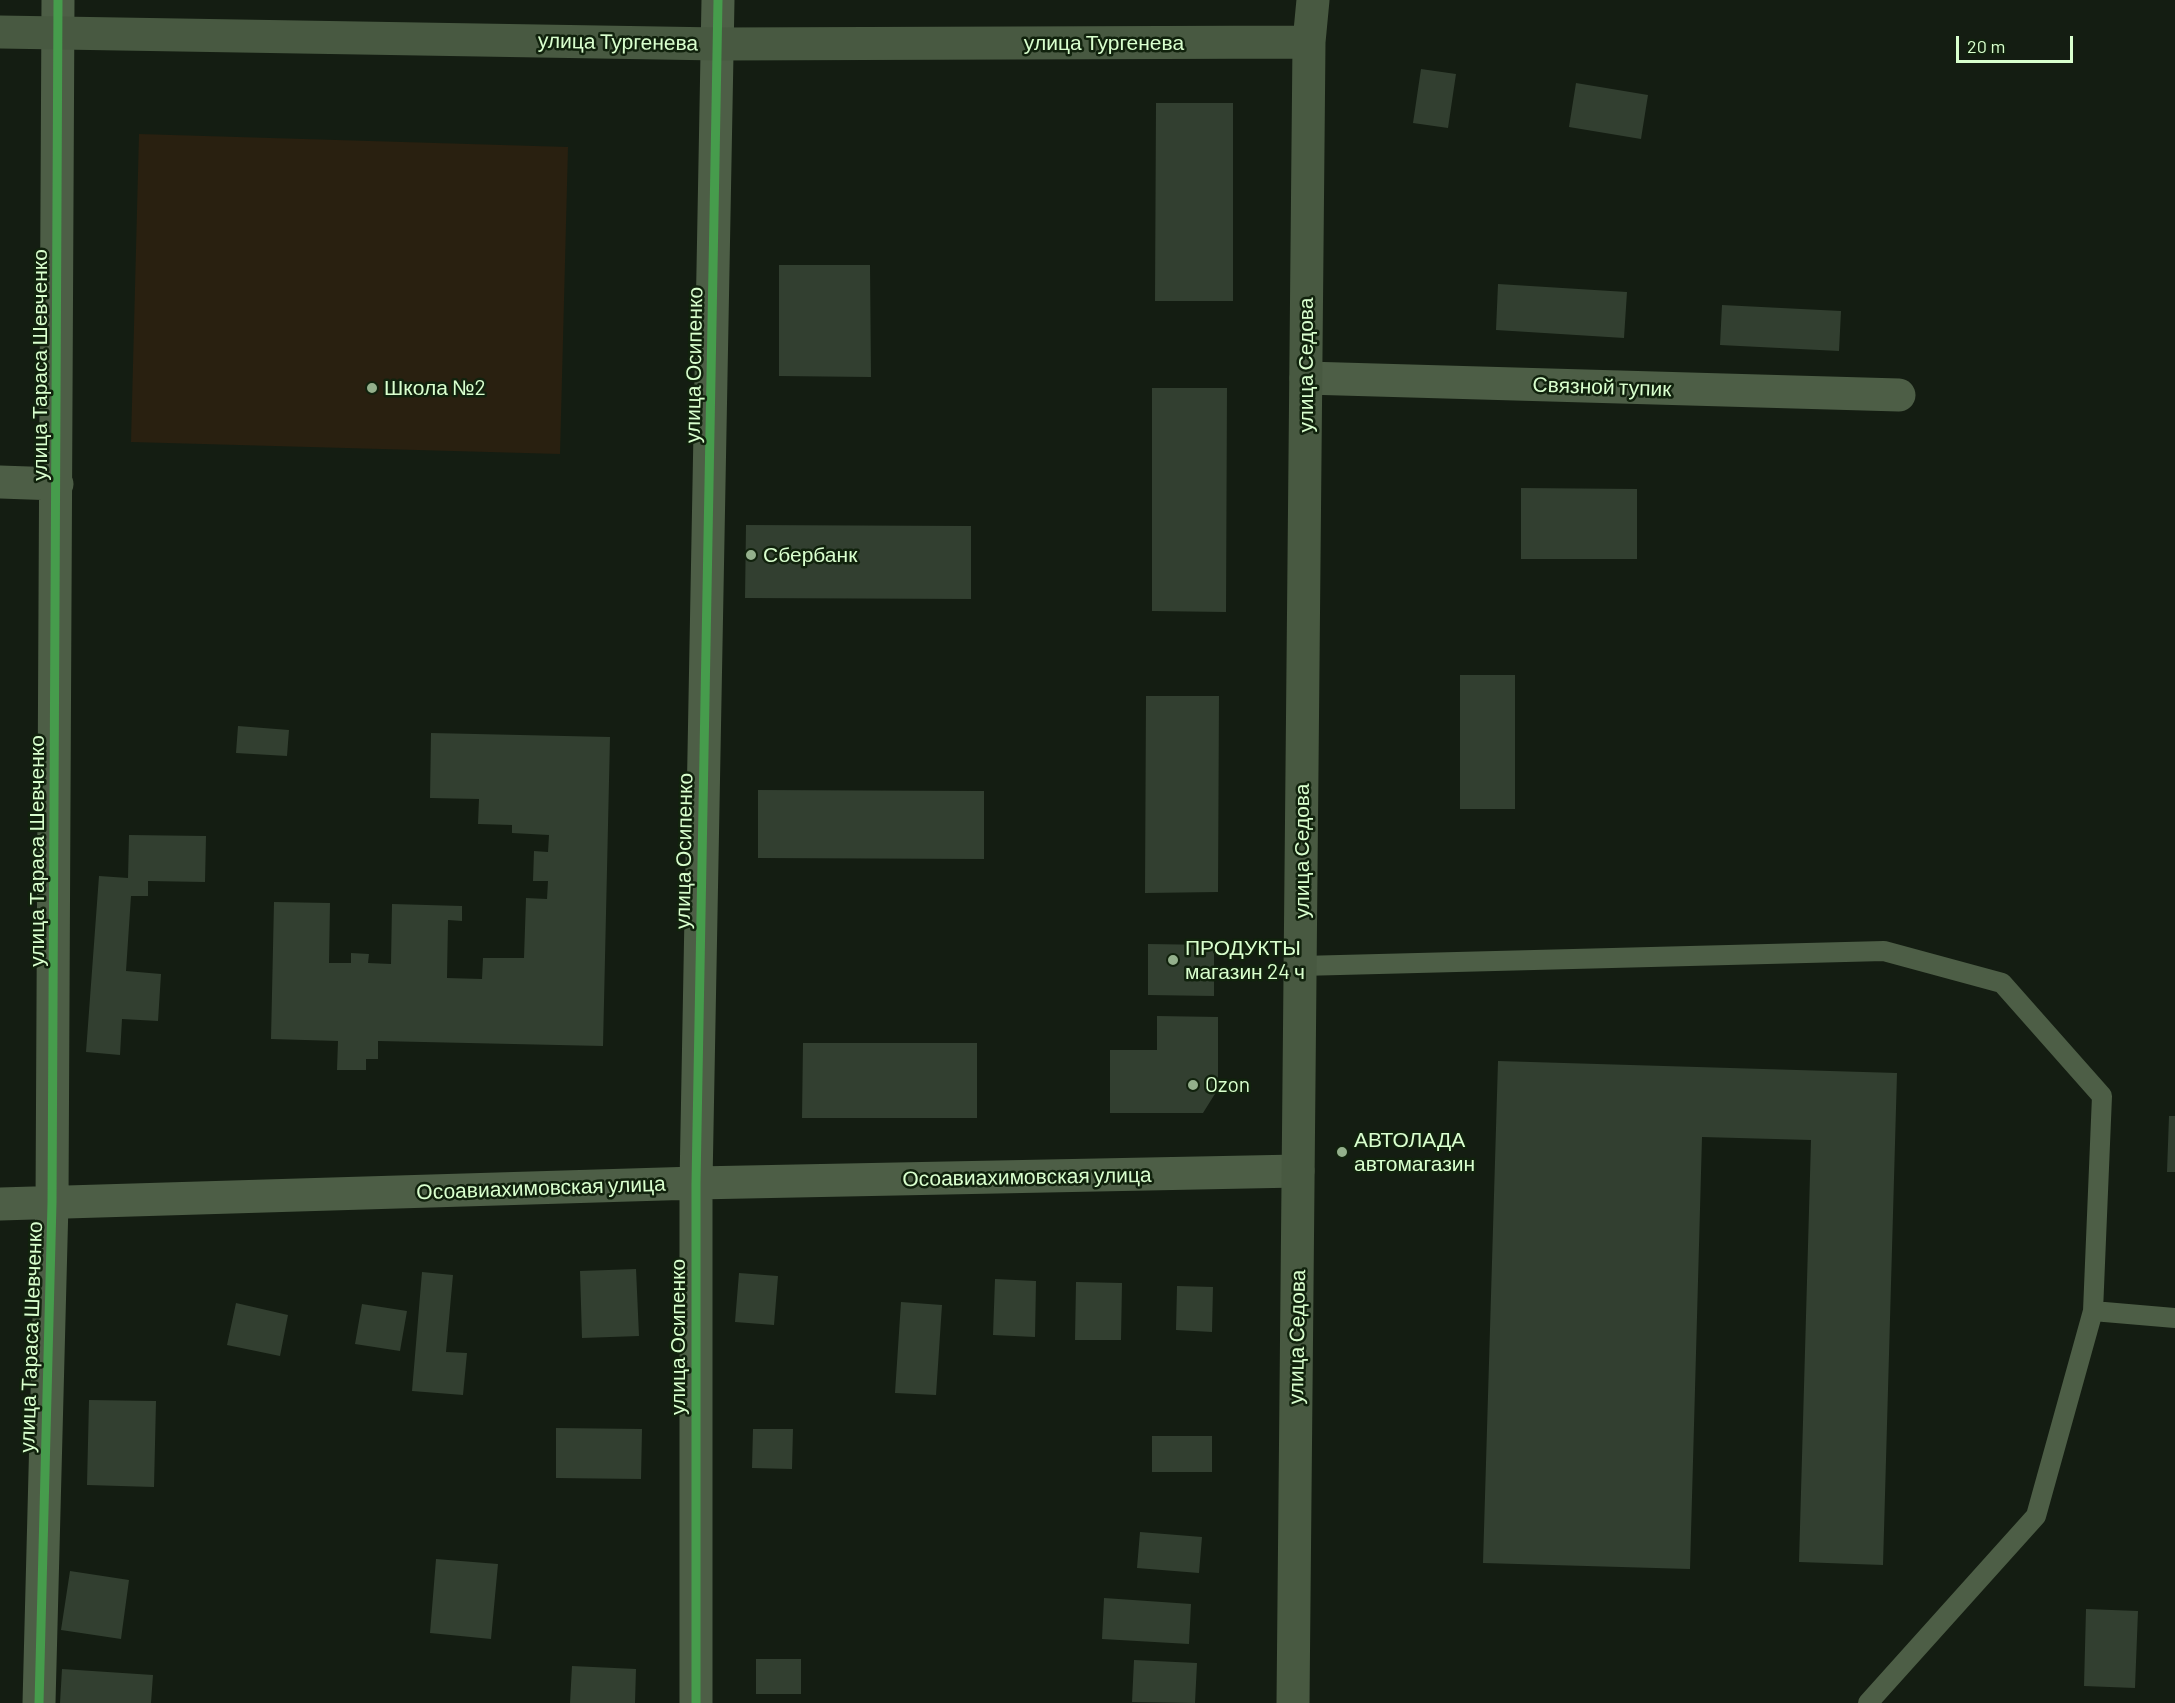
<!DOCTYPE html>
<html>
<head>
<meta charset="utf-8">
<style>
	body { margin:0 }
	#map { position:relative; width:2175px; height:1703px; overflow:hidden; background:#141d12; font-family:Barlow,sans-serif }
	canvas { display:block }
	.scale { position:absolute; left:1956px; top:36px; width:117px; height:27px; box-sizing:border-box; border:3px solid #d9ffce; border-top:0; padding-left:8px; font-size:18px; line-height:21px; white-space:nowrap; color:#d9ffce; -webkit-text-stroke:4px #11220d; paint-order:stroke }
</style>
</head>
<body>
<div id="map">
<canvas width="2175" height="1703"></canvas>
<div class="scale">20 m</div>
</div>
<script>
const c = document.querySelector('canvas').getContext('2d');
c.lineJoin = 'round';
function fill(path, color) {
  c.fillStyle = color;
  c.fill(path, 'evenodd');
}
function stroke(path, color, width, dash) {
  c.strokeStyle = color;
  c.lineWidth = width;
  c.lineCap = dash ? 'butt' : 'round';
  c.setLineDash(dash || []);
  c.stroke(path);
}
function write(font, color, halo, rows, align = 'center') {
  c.font = font + ' Barlow,sans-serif';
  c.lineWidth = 5;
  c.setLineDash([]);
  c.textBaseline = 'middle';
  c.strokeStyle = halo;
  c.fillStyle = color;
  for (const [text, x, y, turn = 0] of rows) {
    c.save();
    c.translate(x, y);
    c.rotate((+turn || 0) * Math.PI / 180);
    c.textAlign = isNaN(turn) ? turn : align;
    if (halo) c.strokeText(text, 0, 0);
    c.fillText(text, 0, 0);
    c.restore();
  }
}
const green = new Path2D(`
	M139,134l429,13 -8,307 -429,-12z`);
const building = new Path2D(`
	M1421,69l35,5 -8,54 -35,-5z
	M1576,83l72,12 -7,44 -72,-12z
	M1156,103h77v198h-78z
	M779,265h91l1,112 -92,-1z
	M1498,284l129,8 -3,46 -128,-8z
	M1722,305l119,6 -2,40 -119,-6z
	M1152,388h75l-1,224 -74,-1z
	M1521,488l116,1v70h-116z
	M746,525l225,1v73l-226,-1z
	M1460,675h55v134h-55z
	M1146,696h73l-1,196 -73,1z
	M238,726l51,4 -2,26 -51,-3z
	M431,733l179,4 -7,309 -225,-5v18h-12v11h-29l1,-29 -67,-2 3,-137 56,1 -1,60h22v-10l18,1 -1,9 23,1 1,-60 70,2v15l-14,-1 -1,58 35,1 1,-21h41l2,-60 21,1 1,-18h-15l1,-30 14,1 1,-17 -37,-2v-8l-34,-1 1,-25 -49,-1z
	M758,790l226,1v68l-226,-1z
	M129,835l77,1 -1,46 -57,-1v15h-17l-5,75 35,3 -3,47 -36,-2 -2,36 -34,-3 13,-176 29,2z
	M1148,944l66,1v51l-66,-1z
	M1157,1016l61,1v72l-15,24h-93v-63h47z
	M803,1043h174v75h-175z
	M1498,1061l399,12 -14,492 -84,-3 12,-422 -109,-3 -12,432 -207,-6z
	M2169,1116h6v56h-8z
	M636,1269l3,67 -57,2 -2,-67z
	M422,1272l31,3 -7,77 21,1 -4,42 -51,-4z
	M739,1273l39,3 -4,49 -39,-3z
	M995,1279l41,2 -1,56 -42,-2z
	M1076,1282l46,1 -1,57h-46z
	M1177,1286l36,1 -1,45 -36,-2z
	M901,1302l41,3 -6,90 -41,-2z
	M236,1303l52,12 -8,41 -53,-11z
	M362,1304l45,7 -7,40 -45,-7z
	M89,1400l67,1 -2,86 -67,-2z
	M556,1428l86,1 -1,50 -85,-1z
	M753,1429h40l-1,40 -40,-1z
	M1152,1436h60v36h-60z
	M1140,1532l62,5 -3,36 -62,-5z
	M436,1559l62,5 -7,75 -61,-6z
	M70,1571l59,9 -8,59 -60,-9z
	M1104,1598l87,6 -2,40 -87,-5z
	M2086,1609l52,2 -3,77 -51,-2z
	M756,1659h45v35h-45z
	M1134,1660l63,3 -2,40 -63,-1z
	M572,1666l64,3 -1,34h-65z
	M62,1669l91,6 -2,28h-91z`);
const lane = new Path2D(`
	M1301,966l583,-15 118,32 100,113 -9,215 82,7
	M1868,1703l168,-187 57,-205`);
const street = new Path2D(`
	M1306,378l593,17
	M0,482l57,2
	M0,1204l696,-21 602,-12
	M39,1703l13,-500 6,-1203
	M696,1703v-520l22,-1183`);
const secondary = new Path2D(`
	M0,32l719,12 590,-2
	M1293,1703l16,-1661 4,-42`);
const cycleway = new Path2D(`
	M39,1703l13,-500 6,-1203
	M696,1703v-520l22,-1183`);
const markers = [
	[372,388,6,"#94b08c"],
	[751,555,6,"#94b08c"],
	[1173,960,6,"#94b08c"],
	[1193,1085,6,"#94b08c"],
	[1342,1152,6,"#94b08c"]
];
const streetNames = [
	["улица Тургенева",618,42,1],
	["улица Тургенева",1104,43],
	["улица Тараса Шевченко",40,365,-90],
	["улица Осипенко",694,365,-89],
	["улица Седова",1306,365,-90],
	["Связной тупик",1602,387,2],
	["улица Тараса Шевченко",37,851,-90],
	["улица Осипенко",684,851,-89],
	["улица Седова",1302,851,-90],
	["Осоавиахимовская улица",1027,1177,-1],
	["Осоавиахимовская улица",541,1188,-2],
	["улица Тараса Шевченко",31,1337,-88],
	["улица Осипенко",678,1337,-90],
	["улица Седова",1297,1337,-89]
];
const poiNames = [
	["Школа №2",384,388],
	["Сбербанк",763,555],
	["ПРОДУКТЫ",1185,948],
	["магазин 24 ч",1185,972],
	["Ozon",1205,1085],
	["АВТОЛАДА",1354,1140],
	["автомагазин",1354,1164]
];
fill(green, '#292010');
fill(building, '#323f30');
stroke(lane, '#4d5e46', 20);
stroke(street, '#4d5e46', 33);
stroke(secondary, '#485941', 33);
stroke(cycleway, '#469c4c', 9);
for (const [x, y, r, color] of markers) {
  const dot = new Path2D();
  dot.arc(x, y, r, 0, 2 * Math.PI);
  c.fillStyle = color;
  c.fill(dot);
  stroke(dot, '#11220d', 2);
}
write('21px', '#d9ffce', '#11220d', streetNames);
write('21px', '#d9ffce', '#11220d', poiNames, 'left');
</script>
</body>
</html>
